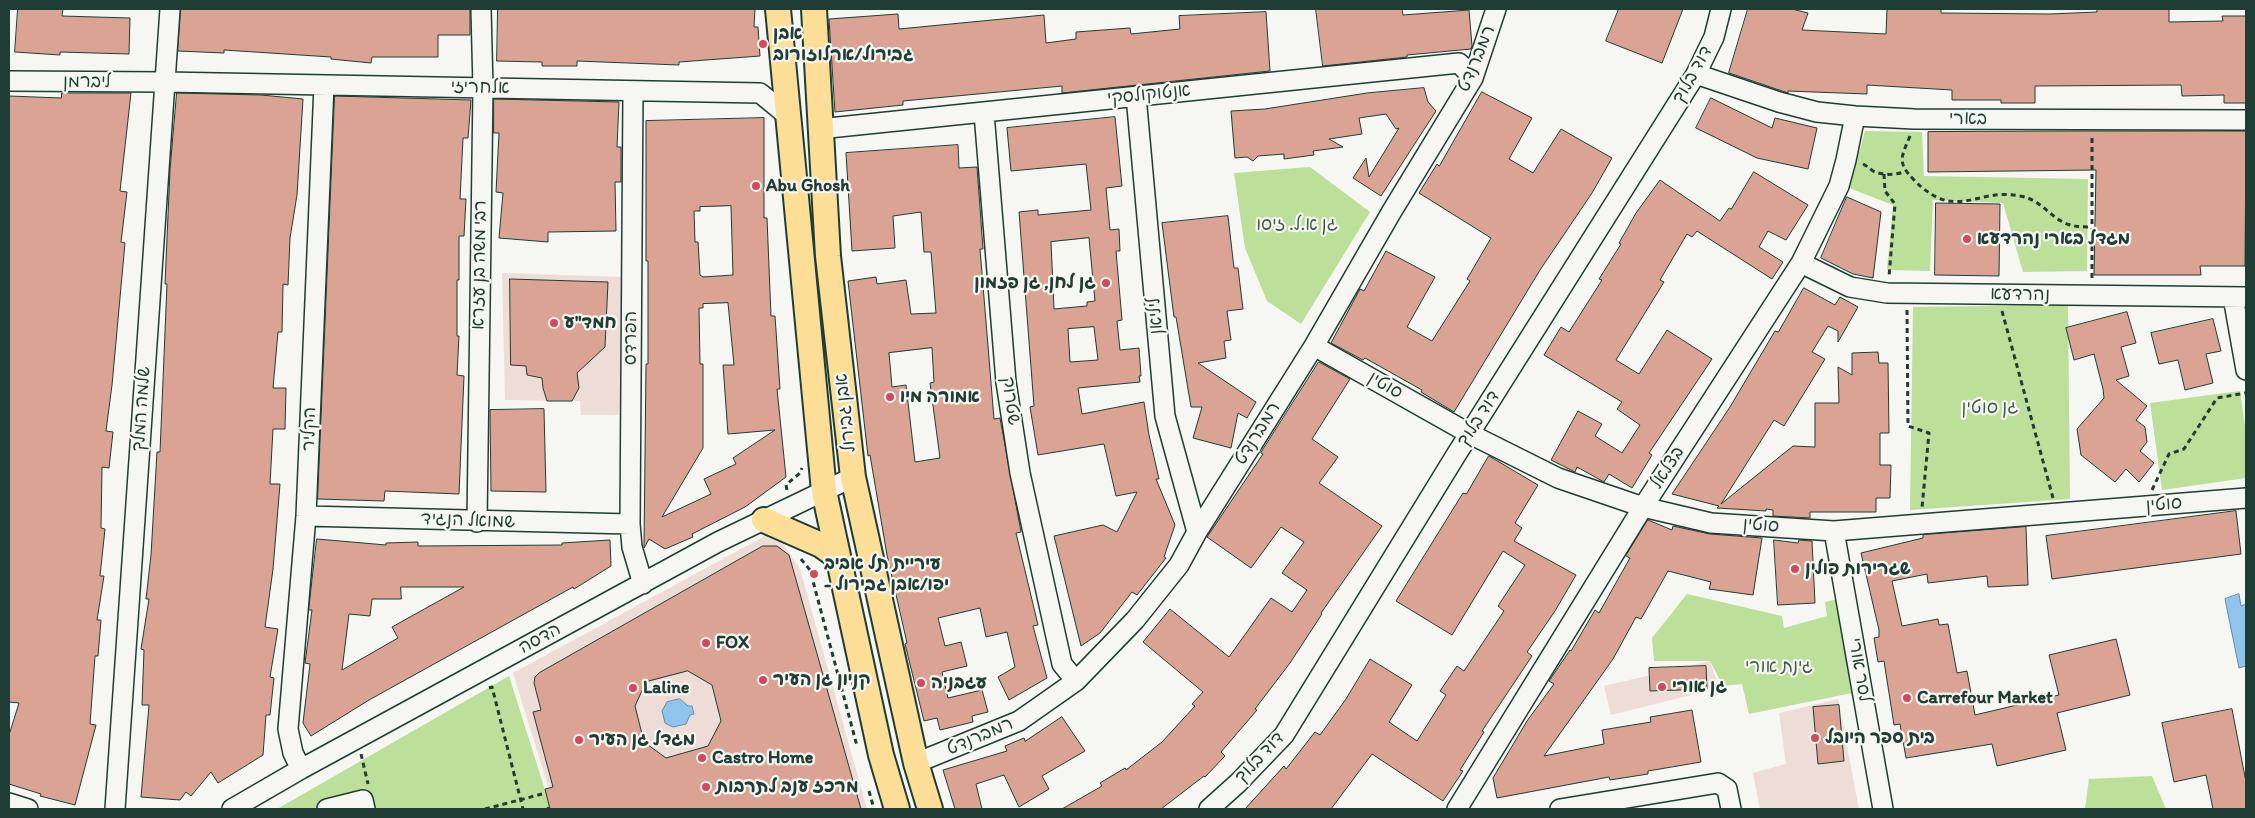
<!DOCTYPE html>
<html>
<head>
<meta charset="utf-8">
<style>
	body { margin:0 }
	#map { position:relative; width:2255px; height:818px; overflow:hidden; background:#f6f6f2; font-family:Itim,sans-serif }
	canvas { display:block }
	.frame { position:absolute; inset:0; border:10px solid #1f3d34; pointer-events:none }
</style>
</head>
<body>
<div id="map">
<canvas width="2255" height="818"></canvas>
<div class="frame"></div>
</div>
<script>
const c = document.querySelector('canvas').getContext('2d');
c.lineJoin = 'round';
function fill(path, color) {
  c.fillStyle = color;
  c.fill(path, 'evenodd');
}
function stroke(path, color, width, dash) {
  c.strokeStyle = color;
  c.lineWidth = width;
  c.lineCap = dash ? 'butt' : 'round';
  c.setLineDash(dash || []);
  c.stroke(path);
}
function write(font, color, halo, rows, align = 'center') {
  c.font = font + ' Itim,"Playpen Sans Hebrew",sans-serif';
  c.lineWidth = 4.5;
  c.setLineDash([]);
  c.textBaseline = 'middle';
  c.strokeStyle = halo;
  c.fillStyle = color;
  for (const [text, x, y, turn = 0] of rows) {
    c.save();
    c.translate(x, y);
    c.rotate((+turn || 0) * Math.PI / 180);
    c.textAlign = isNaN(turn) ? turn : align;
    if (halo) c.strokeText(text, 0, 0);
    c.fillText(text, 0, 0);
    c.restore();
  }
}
const built = new Path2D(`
	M502,273l121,4 -4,138h-38l-1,-14 -75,-1z
	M765,536l18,8 17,25 67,240h-312l-42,-136z
	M1710,661l9,27 -108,27 -7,-29z
	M1838,699l21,110h-99l-7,-36 33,-9 -7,-51z`);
const green = new Path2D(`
	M1865,131l57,1 2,44 164,3 -1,92 -64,1 -20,-69 -70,-3 -3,71 -43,-1 6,-65 -44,-17z
	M1310,167l60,45 -69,112 -34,-23 -22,-53 -11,-75z
	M2068,305l2,194 -160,11 3,-203z
	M2240,391l6,42v45l-84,12 -12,-87z
	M1687,594l95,22 2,12 43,-12 -2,-14 17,-4 15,94 -108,22 -7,-30 -19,2 -13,-25h-56l-2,-23z
	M509,676l42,133h-274z
	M2152,776l14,33h-81l4,-30z`);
const water = new Path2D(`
	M2239,594l2,12 5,-2v62l-7,2 -14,-69z
	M680,699l8,7h4l2,8 -4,1 -4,9 -13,3 -8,-4 -3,-12 5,-9z`);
const building = new Path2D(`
	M18,9h45l-1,7 68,2 -1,36 -69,-2v3l-45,-3z
	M181,9h289v26h-32v22h-66l-1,6 -40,-4v-2l-107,-7v3l-46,-2z
	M498,9h257l-1,18h4l2,29 -81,6v3l-102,-4v5h-35v-4l-45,-1z
	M1316,9h86l1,6 66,-5 3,36 -1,3 -64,6v2l-84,9z
	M1619,9h64l-21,54 -56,-22z
	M1748,9h44l16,4 -6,17 84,4 1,-25h54v4l109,1 47,-2v-3h72v13l54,-1 -1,-5h24v87h-22v-8l-42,1 -1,-11 -146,1v17h-34v-3h-49v-10l-85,-5v9l-79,-3v2l-59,-20z
	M1266,12l4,59 -208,22v-7l-159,15v4l-68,7 -6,-93 69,-5 1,15 145,-14 2,28 30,-4v-7l54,-4 1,6 49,-5 -1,-13z
	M1424,88l4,14 8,9 -55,85 -28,-18 13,-20 3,19 30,-49 -3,1 -10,-15 -27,4 3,16 -33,5 14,8 -30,4 1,4 -30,4v-5l-26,2 -5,5 -6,-4 -12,1 -4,-47 34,-2 102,-16z
	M1482,92l50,26 -23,41 24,14 28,-44 51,29 -20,35 -52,77 -86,142 -33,-20 1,-2 -57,-32 -2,2 -32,-17 29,-54 4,2 22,-40 49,26 -28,50 25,14 38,-60 -3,-2 24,-41 -72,-45 18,-29 2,2z
	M62,93h69l-11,98 7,1 -6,50 4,1 -13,142 -6,46 7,1 -4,36 -7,-1 -1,61 4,1 -5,47h4l-7,44h4l-3,36h-3l-5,68 6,1 -21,80 -35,-9 1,-2 -32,-10v-49l10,-32 -10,-1v-606l52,2z
	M177,93l84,2 42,4 -6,96 -7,43 -2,47 -5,-1 -1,48h-4l-5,56h13l-1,41h-12l-3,55h10l-7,85 -8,58 13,2 -8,48 4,1 -4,37h-4l-3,40 -45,28 -7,-11 -20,24 -5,-4 -6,8 -39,-3 8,-92h-7l2,-55 -3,-1 8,-50h-3l5,-44 6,-103h3l7,-168h-2l5,-114z
	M335,96l136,4 -3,38h-5l-3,61h6l-2,37h-5v44h-2v56h2l-2,39 7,1 -5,118 -74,-3 -1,10 -66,-2z
	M1711,98l61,30 3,-10 42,10 -9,41 -51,-11 -61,-30z
	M494,99l125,3 -2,45h4v35h-6l1,49 -68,1v10l-49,-4 4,-45 -7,-1 3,-59h-5z
	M1115,117l7,69 -16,2 4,42 9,-1 1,22h-4l6,69 -5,1 3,29 19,-2 2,28h-2l1,6 -62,6 4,26 62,-12 5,33 10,44h-3l19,46 -11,32 2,1 -29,37 -5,-3 -32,41 -19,13 -27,-110 49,-11 14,7 20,-40 -21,4 -12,-52 -66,11 -8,-48 4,-1 -15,-194 19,-2v5l53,-5 -5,-46 -75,7 -4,-43zM1089,238l6,63 -8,1v4l-33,3 -3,-67zM1094,327l4,33 -28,2 -2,-33z
	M764,118v100h3l4,98h4l5,73h-3l9,88 -41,30 -53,27 1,3 -28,12 -16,-10 -5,9 2,-184h2v-103h-2v-140zM731,206l2,69 -30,2 -3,-2 -2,-33h-3l-1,-31h6v-4zM728,303l6,62h-11l5,69 47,-4 -42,28 3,6 -32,15 7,15 -49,23 41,-69v-84h-3l-1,-56h4v-4z
	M2071,131h175l-1,135h-45l1,9h-107l2,-105 -168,2v-40z
	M958,145l1,23 18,-1 6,82h-3l14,170 6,-1 21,114 -5,1 22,92 -5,1 14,52 -38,22 -11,-23 17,-10 -8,-35 -21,5 -6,-29 -42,10 7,28 16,-4 6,24 -25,6 6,26 34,-8 6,22 -16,4 1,6 -33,8 -3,-12 -13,3 -19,-77 2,-1 -20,-88 -17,-100 -2,1 -20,-175 28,-4 1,7 29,-4 5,34 25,-1 -5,-61h-7l-3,-40 -28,4 2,32 -43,3 -6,-98zM932,348l2,34 -4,1 10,75 -25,4 -9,-77 -14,2 -3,-34z
	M1754,172l54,33 -22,35 -18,-9 -9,16 24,15 -11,17 -75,-48 -5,6 -5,-3 -27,46 4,2 -48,78 23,14 28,-44 45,29 -63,94 3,2 -20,33 -23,-14 -5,8 -27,-15 -2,5 -24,-12 27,-49 24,13 -7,12 27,17 18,-28 -23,-16 5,-7 -78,-47 17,-28 8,5 33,-52 -3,-1 22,-35 -2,-1 17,-30 24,-33 60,41 9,-13 2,1z
	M1847,197l34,15 -8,66 -20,-4 -32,-16z
	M1936,203l64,1 -1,72 -64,-1z
	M1228,216l6,52h4l5,41 -16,2 4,29 -7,1 2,17 -28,5 58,39 -9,16 -9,-5 -7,35 -38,-10 9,-31h-11l-15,-90h-2l-12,-94z
	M510,279l98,3 -3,65 -28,26 2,15 -7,13h-25l-4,-13 -1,-10 -15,-3 -1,-9 -15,-1z
	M1804,288l31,17 5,-8 18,10 -20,35v-11l-10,-5 -16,26 13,7 -41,67 -10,-6 -53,84 72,-58 22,1v-44h24l-1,-36 14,8v-22l26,-1 1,11h9l1,70h-9v32h11l-1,33h-14v14h-66v6l-37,-2v-6l-7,-1v2l-49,-3 2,-2 -47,-12 58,-87 45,-76 3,1z
	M2127,312l9,31 -15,4 8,29 -13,4 31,26 -11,14 9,7 2,15 -7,9 14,12 -15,19 -13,-13 -11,13 -34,-27 -4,-26 27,-31 -1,-9 -9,-35 -20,6 -8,-32z
	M2213,319l8,32 -15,3 7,29 -28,7 -7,-30 -19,4 -8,-31z
	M1319,362l31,17 -38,60 26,18 -19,26 63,43 -61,87 1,1 -32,49 -35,46 2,1 -36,42 4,4 -20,21 -1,-1 -43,33h-99l40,-23 -2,-3 25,-15 1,2 36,-28 33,-36 -3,-2 11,-12 -60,-50 27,-33 59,48 42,-59 21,14 15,-22 -25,-17 22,-31 -23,-15 -30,41 -44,-31 56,-83 -2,-1z
	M544,409l2,83 -55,-1 -1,-81z
	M1489,456l49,29 -23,38 7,5 -8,13 62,34 -21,36 -28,41 5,4 -50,75 2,1 -24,38 3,1 -20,30 -71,-47 -41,55h-86l39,-43 2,3 29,-37 5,3 26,-36 24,-40 42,26 -23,37 28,19 29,-46 -6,-4 17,-25 7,5 40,-60 -6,-5 27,-41 -22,-14 -51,84 -56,-34 67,-108 3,1z
	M2236,511l5,43 -189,25 -6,-43z
	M1648,520l24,10 1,-4 37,8 52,4 -9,57 -44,-6 2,-7 -43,-11 -27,48 -5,-2 -23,42 -69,97 60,-12 -2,-14 49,-8 -1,-5 42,-7 9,52 -53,9v3l-38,6 -1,-3 -112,21 -4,-20 34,-57 27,-37 -5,-3 21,-31 1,1 24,-41 4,3 31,-55 -4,-2z
	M2026,527l2,58 -40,2 -1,-11 -59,7 -1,-9 -35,7 10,45 36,-7 1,6 9,-1 9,49 10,-2 8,44 84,-20 -10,-40 67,-16 14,56 -73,18 9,37 -69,16 -5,-22 -86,14 -6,-34 -6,1 -10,-64 -6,1 -4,-24 5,-1v-7l-18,-77 62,-15v-3z
	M317,539l69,6v-2l32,-1v4l144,-1v-2l48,-3 1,26 -37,23 -1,-2 -204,113 -58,36 -8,-13 7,-59 -5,-1 7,-53h-3zM401,587h63l-72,40 6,11 -56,32 7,-56 21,2 2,-17h29z
	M1774,540l24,3 1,-3 13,1 3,62 -37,2z
	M763,546h14l12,9 72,254h-311l-5,-20 8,-2 -20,-75 8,-2 -7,-27 1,-6 4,-4zM688,671l24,14 9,36 -13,25 -42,12 -22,-16 -9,-36 11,-24z
	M1706,666l1,23 -57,2 -1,-23z
	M1839,705l5,56 -26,3 -5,-57z
	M2232,709l14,73v27h-33l-7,-34 -32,7 -12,-59z
	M1062,717l23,34 -43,25 7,13 -30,18 -15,-32 -28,9 6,25h-27l-12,-39 64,-19 -2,-5 19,-8 1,3z`);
const path = new Path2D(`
	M1910,136c-8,20 -14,26 4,44 42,43 62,7 106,16 20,3 29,20 45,27 9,4 17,4 27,4
	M1863,164c4,2 6,4 10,7 10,5 24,4 33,0
	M1884,174l1,17 10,13 -6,73
	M2092,278v-141
	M1907,310l1,116 21,7 -7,75
	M2002,311l51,187
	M787,490l-1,-5 14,-12 2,-5
	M2152,490l17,-36 15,-5 33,-51 29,-5
	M801,559l9,11 47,176
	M489,688l3,-1 31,122
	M361,754l7,30
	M869,791l5,18
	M485,809l61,-16
	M547,809l3,-1`);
const minor = new Path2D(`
	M1696,74l83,28 38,10 38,4 59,3 332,1
	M9,81l156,1 595,11 28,23
	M633,91l-3,433 2,23 11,37
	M1136,96l29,320 32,116
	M984,113l22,269 14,91 42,191 14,17
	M819,129l640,-66 14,15
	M1801,263l49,24 37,6 359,4
	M2233,297l13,73
	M1314,346l156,88 88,44 85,29 68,16 123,8 412,-33
	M306,516l324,8
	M477,522l6,-434 -2,-79
	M1834,531l49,278
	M916,763l103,-42 57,-40 59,-61 44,-55 18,-33 117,-186 78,-135 81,-133 23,-69
	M301,769l-8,-16 -5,-24 18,-213 18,-431
	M9,803l19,6
	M115,809l55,-800
	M232,809l69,-40 417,-227 135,-65
	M327,809l36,-9 2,9
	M1209,809l29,-26 46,-48 172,-280 240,-381 18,-37 7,-28
	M1457,809l186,-302 158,-244 38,-77 7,-26 9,-44
	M1560,809l158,-26 9,6 4,20`);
const major = new Path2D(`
	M778,9l46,482 57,264 16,54
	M814,9l14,247 25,221 63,286 14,46
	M764,520l57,25 17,12`);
const markers = [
	[763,44,5,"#d1495b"],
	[756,186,5,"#d1495b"],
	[1967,239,5,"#d1495b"],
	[1106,283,5,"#d1495b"],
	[554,323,5,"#d1495b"],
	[890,397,5,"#d1495b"],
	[1795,569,5,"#d1495b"],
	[814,574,5,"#d1495b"],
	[706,643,5,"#d1495b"],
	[763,680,5,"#d1495b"],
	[921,683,5,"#d1495b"],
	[1662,687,5,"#d1495b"],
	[633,688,5,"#d1495b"],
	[1907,698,5,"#d1495b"],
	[1815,738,5,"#d1495b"],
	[579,740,5,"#d1495b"],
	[702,758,5,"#d1495b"],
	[706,787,5,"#d1495b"]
];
const poiNames = [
	["אבן",773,34],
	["גבירול/ארלוזורוב",773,55],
	["Abu Ghosh",766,186],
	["מגדל בארי נהרדעא",1977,239],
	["גן לחן, גן פזמון",1096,283,"right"],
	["חמד\"ע",564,323],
	["אמורה מיו",900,397],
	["עיריית תל אביב",824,564],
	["- יפו/אבן גבירול",824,585],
	["שגרירות פולין",1805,569],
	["FOX",716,643],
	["קניון גן העיר",773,680],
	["עגבניה",931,683],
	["גן אורי",1672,687],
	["Laline",643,688],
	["Carrefour Market",1917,698],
	["בית ספר היובל",1825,738],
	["מגדל גן העיר",589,740],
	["Castro Home",712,758],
	["מרכז ענב לתרבות",716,787]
];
const streetNames = [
	["רמברנדט",1477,59,-67],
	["דוד בלוך",1693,75,-61],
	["ליברמן",87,82],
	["אלחריזי",480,88,1],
	["אנטוקולסקי",1149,95,-6],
	["בארי",1968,119],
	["רבי משה בן עזרא",480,265,-89],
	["נהרדעא",2020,295,1],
	["ליליאן",1156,316,-95],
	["הפרדס",631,338,-90],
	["סוטין",1385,386,30],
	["שטרוק",1010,401,82],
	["שלמה המלך",142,409,-86],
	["אבן גבירול",846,413,-96],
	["דוד בלוך",1479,419,-57],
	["הקליר",310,429,-88],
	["רמברנדט",1258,434,-58],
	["בצלאל",1668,468,-57],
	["סוטין",2164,505,-5],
	["שמואל הנגיד",468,521,2],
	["סוטין",1761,526,4],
	["הדסה",540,639,-28],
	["לסר אורי",1859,670,80],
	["רמברנדט",980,737,-23],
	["דוד בלוך",1260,758,-47]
];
const parkNames = [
	["גן א.ל. זיסו",1297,225],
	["גן סוטין",1990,408],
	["גינת אורי",1779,667]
];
fill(built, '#eeddd6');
fill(green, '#bcdf99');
fill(water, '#90c4ed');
stroke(water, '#638ea3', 1);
fill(building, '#dba393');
stroke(building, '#1f3d34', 1);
stroke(minor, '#1f3d34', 22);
stroke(major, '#1f3d34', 28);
stroke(path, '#1f3d34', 3, [5, 4]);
stroke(minor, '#f6f6f2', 19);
stroke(major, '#fcde96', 24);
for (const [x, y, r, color] of markers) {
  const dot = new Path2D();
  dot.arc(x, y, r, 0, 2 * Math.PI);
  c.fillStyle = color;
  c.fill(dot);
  stroke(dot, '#f6f6f2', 2);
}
write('bold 18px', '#1f3d34', '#f6f6f2', poiNames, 'left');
write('18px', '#1f3d34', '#f6f6f2', streetNames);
write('18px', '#3e5d48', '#f6f6f2', parkNames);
</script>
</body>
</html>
